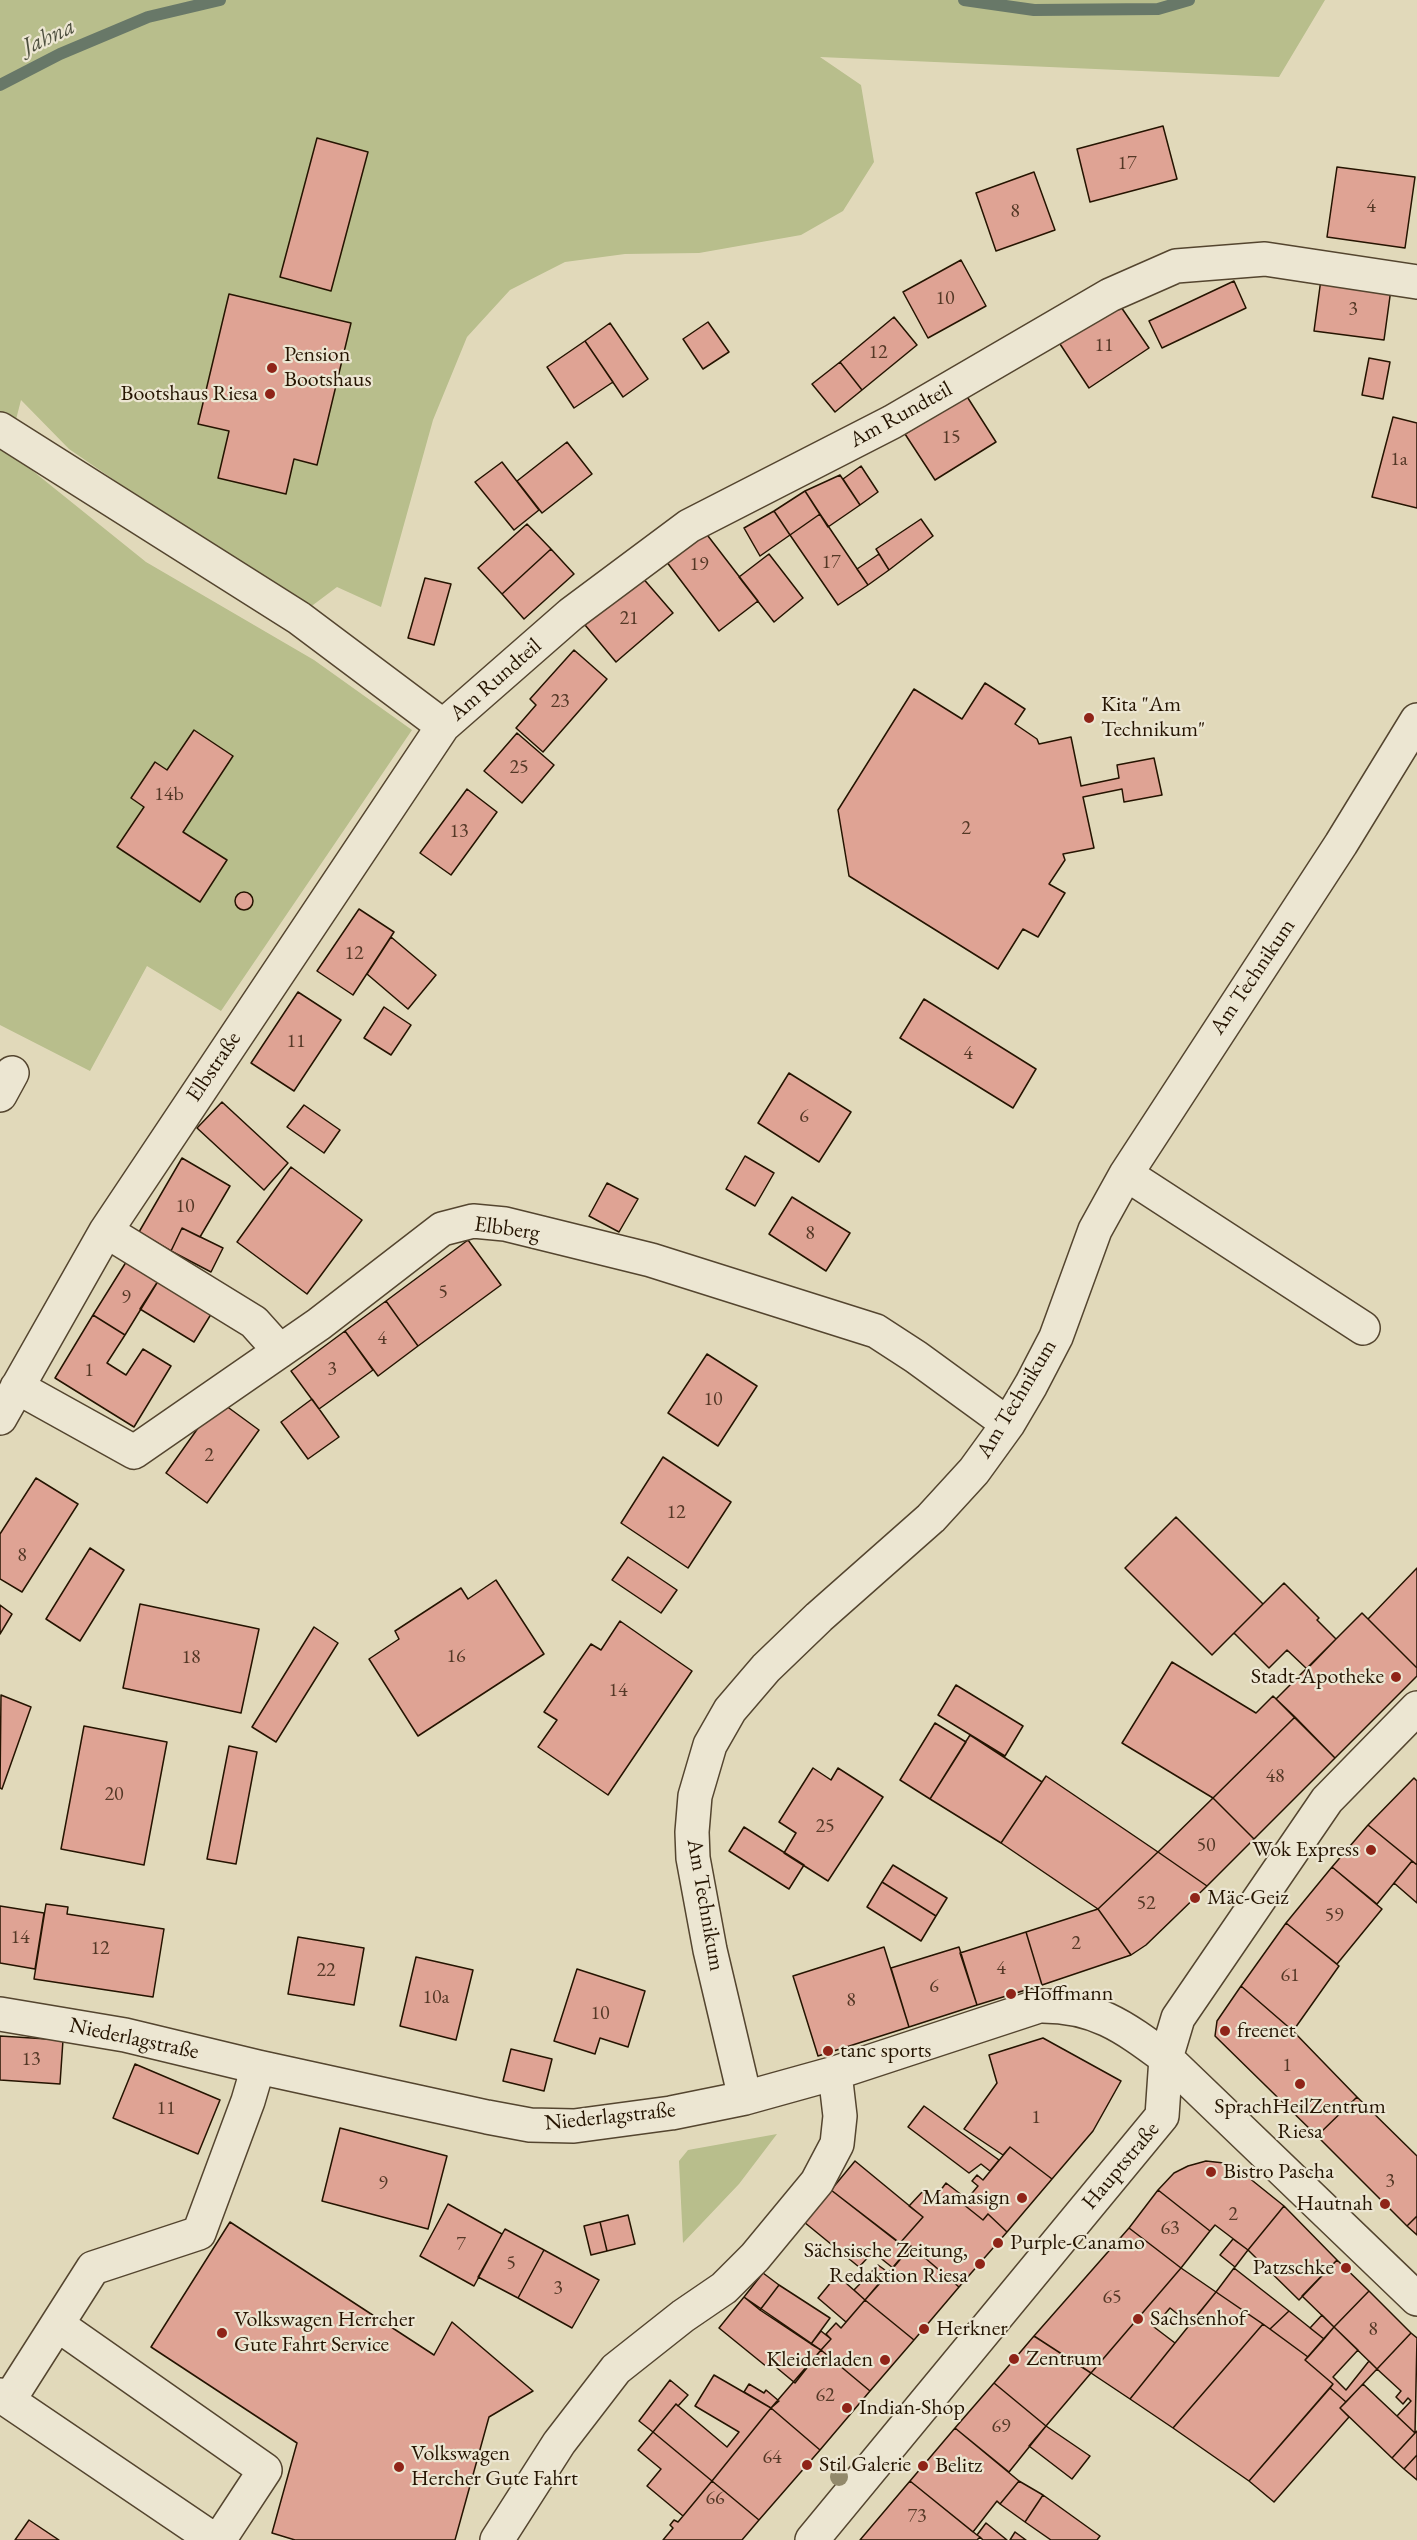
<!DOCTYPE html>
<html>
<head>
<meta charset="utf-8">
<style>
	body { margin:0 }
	canvas { display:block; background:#e1d9ba }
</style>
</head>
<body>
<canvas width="1417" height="2540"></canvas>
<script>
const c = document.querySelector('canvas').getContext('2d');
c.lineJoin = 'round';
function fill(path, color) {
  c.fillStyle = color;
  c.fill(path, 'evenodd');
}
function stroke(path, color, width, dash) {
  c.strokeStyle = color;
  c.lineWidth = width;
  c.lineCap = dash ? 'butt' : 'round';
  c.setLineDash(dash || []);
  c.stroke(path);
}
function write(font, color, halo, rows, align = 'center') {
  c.font = font + ' "EB Garamond",serif';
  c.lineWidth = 4.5;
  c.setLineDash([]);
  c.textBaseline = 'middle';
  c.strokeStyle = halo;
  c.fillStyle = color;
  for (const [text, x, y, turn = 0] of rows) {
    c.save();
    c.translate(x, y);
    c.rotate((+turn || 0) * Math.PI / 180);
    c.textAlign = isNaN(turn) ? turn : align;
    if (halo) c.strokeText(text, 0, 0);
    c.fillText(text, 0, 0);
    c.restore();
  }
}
const green = new Path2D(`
	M0,0h1325l-46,77 -459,-20 41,28 13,77 -31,49 -42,24 -102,18 -74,1 -60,8 -55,28 -43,47 -34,83 -52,187 -44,-20 -32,24 -236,-162 -48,-49 -13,51 138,111 168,98 98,70 -191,281 -74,-45 -57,105 -90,-46z
	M777,2134l-38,50 -56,59 -4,-82 9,-11z`);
const stream = new Path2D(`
	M964,0l70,10 124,-1 31,-9
	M0,85l60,-31 88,-37 72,-17`);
const building = new Path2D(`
	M1163,126l14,53 -87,23 -13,-53z
	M317,138l51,14 -37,139 -51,-14z
	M1337,167l78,10 -10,71 -78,-11z
	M1034,172l21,58 -59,21 -20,-58z
	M961,260l25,46 -58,32 -25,-46z
	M1321,279l70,10 -7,51 -70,-9z
	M1234,281l12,27 -84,40 -13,-27z
	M229,294l122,29 -34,142 -23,-6 -8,35 -68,-16 11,-47 -31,-7z
	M1119,304l30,44 -60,40 -29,-44z
	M894,317l23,28 -55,45 -22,-28z
	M708,322l21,30 -26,17 -20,-30z
	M610,323l38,56 -25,18 -38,-56z
	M585,341l28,41 -39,26 -27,-41z
	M1369,358l21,4 -7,37 -21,-4z
	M840,362l22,28 -27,22 -23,-28z
	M966,395l30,47 -61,38 -30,-46z
	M1393,417l24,6v85l-45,-11z
	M567,442l25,32 -50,39 -25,-32z
	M502,462l37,48 -25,20 -39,-48z
	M861,466l17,26 -18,13 -17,-26z
	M840,475l20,30 -32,22 -23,-36z
	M805,491l15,23 -30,21 -16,-24z
	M774,511l16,24 -30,21 -16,-28z
	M820,514l48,71 -30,20 -48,-70z
	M921,519l12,17 -44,34 -13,-21z
	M698,523l60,78 -39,30 -59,-78z
	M527,524l24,25 -49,45 -24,-26z
	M551,549l23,25 -50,45 -22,-25z
	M769,554l34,44 -29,24 -35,-45z
	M879,554l10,16 -21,15 -11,-16z
	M641,576l32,37 -57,49 -31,-37z
	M425,578l26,6 -17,61 -26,-7z
	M574,650l33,29 -64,73 -27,-24 20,-23 -6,-6z
	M985,683l40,26 -10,15 22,15 2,5 32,-7 10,49 38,-8 -2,-13 37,-7 8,37 -38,7 -2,-13 -39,8 11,51 -31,6 2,6 -16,24 16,9 -27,44 -15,-8 -25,40 -149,-93 -11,-66 76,-121 48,30z
	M194,730l39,26 -50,76 44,28 -27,42 -83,-55 27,-40 -13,-9 24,-36 12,8z
	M517,733l37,32 -32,38 -38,-32z
	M467,789l30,23 -46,63 -31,-22z
	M235 901a9 9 0 1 1 18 0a9 9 0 1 1-18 0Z
	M359,909l35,23 -41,63 -36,-24z
	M391,937l45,38 -28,34 -41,-35z
	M298,992l43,28 -47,71 -43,-28z
	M924,999l112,70 -23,39 -113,-70z
	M384,1007l27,18 -20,30 -27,-17z
	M789,1073l62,39 -32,50 -61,-39z
	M222,1102l66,61 -24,27 -67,-62z
	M304,1105l36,25 -16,23 -37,-26z
	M745,1156l29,17 -19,33 -29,-17z
	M182,1158l48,28 -30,51 -18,-9 -11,23 -32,-19z
	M291,1167l71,53 -55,74 -70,-52z
	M607,1183l31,16 -19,33 -30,-16z
	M792,1197l58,36 -24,38 -57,-37z
	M182,1228l41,20 -12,24 -40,-21z
	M468,1240l33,45 -83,61 -32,-45z
	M128,1259l32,19 -35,57 -32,-20z
	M160,1278l53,33 -19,31 -54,-33z
	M386,1301l32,45 -40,30 -33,-45z
	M93,1315l32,20 -18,28 19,12 17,-26 28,17 -37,61 -79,-49z
	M345,1331l28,39 -54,39 -28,-38z
	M707,1354l50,32 -39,60 -50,-33z
	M312,1399l27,38 -31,22 -27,-37z
	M218,1400l41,30 -52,73 -41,-30z
	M663,1457l68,45 -43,66 -67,-45z
	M36,1478l42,26 -56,88 -22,-13v-45z
	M1176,1517l87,87 -51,51 -87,-87z
	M90,1548l34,22 -44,71 -34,-22z
	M628,1557l49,33 -16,23 -49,-33z
	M1417,1568v100l-49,-49z
	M496,1580l48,74 -126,82 -49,-77 30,-20 -4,-8 66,-43 7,11z
	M1284,1583l35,35 -2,2 19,19 -29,30 -20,-19 -18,18 -35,-35z
	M140,1604l119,25 -18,84 -118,-25z
	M0,1605l12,9 -12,20z
	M1362,1613l55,55v8l-82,82 -59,-59z
	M620,1621l72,50 -84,124 -70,-48 19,-27 -13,-8 47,-68 10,6z
	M314,1627l24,16 -62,99 -24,-15z
	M1172,1662l84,51 17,-17 22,21 -82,81 -91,-55z
	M956,1685l67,41 -18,30 -67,-41z
	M1,1695l30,12 -29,82 -2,-1z
	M1295,1717l40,41 -81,81 -41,-41z
	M935,1723l31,19 -36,57 -30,-19z
	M84,1726l83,16 -23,123 -83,-16z
	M970,1735l72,47 -41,61 -71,-44z
	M229,1746l28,6 -21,112 -29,-5z
	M813,1768l18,12 7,-12 45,29 -55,84 -44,-28 12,-20 -17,-11z
	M1046,1776l112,76 -60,57 -97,-66z
	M1414,1778l3,3v84l-49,-40z
	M1213,1798l41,41 -47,47 -49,-34z
	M1368,1825l44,36 -35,43 -45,-37z
	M744,1827l60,38 -15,24 -60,-38z
	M1158,1852l49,34 -61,59 -15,10 -33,-46z
	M1412,1861l5,4v38l-23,-20z
	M893,1865l54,33 -11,18 -54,-34z
	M1332,1867l50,42 -45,55 -51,-41z
	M882,1882l54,34 -15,25 -54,-34z
	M46,1904l22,3 -1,7 97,15 -11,68 -119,-18z
	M0,1906l44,7 -9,56 -35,-6z
	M1098,1909l33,46 -89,30 -16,-53z
	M1286,1923l53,43 -46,65 -52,-45z
	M1026,1932l16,53 -65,20 -17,-52z
	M298,1937l66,11 -10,57 -66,-11z
	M884,1947l25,80 -91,29 -25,-80z
	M959,1947l18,58 -68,22 -18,-59z
	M416,1957l57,13 -17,70 -56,-14z
	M577,1969l68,22 -17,56 -28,-9 -5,16 -41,-13z
	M1241,1986l52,45 64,66 -40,39 -102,-100 2,-15z
	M0,2036l63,4 -3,44 -60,-4z
	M1043,2038l78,43 -28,50 -41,48 -42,-32 -7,8 -39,-26 33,-46 -8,-28z
	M511,2049l41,10 -8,32 -41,-10z
	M135,2064l85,36 -22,54 -85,-36z
	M1357,2097l60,59v60l-10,10 -90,-90z
	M924,2106l75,54 -9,11 -9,-7 -12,9 -61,-46z
	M340,2128l107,28 -19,73 -106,-28z
	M1010,2147l42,32 -45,53 -19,-18 -5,6 -20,-16 15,-18 -6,-5 5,-6 6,5z
	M855,2161l68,56 -23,26 -69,-53z
	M1206,2161l18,2 14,6 46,37 -36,44 -33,-25 -5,6 -52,-41 16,-17 14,-7z
	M946,2183l21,16 -4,5 20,16 5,-6 19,18 -48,55 -48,-41 -3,4 -8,-7 23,-26 -14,-11 15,-16 10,9z
	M831,2190l77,60 -15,18 -20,-16 -14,15 -55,-45z
	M1158,2190l52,41 -29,37 -52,-40z
	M448,2204l54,30 -28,52 -54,-30z
	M1284,2206l53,54 -38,40 -51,-50z
	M628,2215l7,29 -28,7 -7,-29z
	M1417,2216v19l-10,-9z
	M230,2222l204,133 18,-33 81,69 -44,26 -34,123h-160l-23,-7 25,-90 -146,-96z
	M600,2222l7,29 -16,4 -7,-29z
	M1129,2228l52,40 -90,105 -57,-37z
	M505,2229l39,21 -26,48 -40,-21z
	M1233,2239l15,11 -13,17 -15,-12z
	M911,2246l48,41 -45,53 -49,-40z
	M544,2250l55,30 -27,48 -54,-30z
	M1337,2260l32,31 -35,36 -32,-31z
	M878,2265l11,8 -24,27 -11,-10z
	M1181,2268l35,24 -26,32 -20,-16 -16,19 21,16 -45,56 -39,-26z
	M1234,2268l55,43 -19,18 -54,-37z
	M763,2273l16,12 -19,25 -16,-13z
	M837,2275l28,25 -19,22 -28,-24z
	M779,2285l51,33 -19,26 -51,-34z
	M1369,2291l42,42 -34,36 -43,-42z
	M1216,2292l47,32 -90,104 -43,-29z
	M744,2297l77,53 -26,33 -24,-20 -4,4 -48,-39z
	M865,2300l49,40 -44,51 -49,-41 10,-11 -5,-5 10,-11 5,5z
	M1289,2311l35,28 -16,18 -38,-28z
	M1322,2315l12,12 -10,12 -14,-11z
	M1263,2324l45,33 -3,3 28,24 -84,97 -76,-53z
	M1334,2327l24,23 -25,27 13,13 23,-29 8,8 -31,33 -16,-14 3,-4 -28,-24z
	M821,2331l10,8 -10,11 -10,-6z
	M1411,2333l6,5 -2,95 -18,-17 14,-15 -3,-3 -5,6 -7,-7 5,-6 -24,-22z
	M1034,2336l57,37 -45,53 -52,-43z
	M821,2350l49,41 -50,59 -49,-42z
	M714,2375l57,33 -59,73 -59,-49 23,-28 51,43 12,-15 -44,-26z
	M670,2380l18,15 -10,11 -2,-2 -23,28 -14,-11z
	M994,2383l52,43 -37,46 -54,-44z
	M749,2384l15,9 2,-3 13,11 -8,7 -27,-16z
	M1363,2384l52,49 -23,25 -52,-50z
	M1330,2388l16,14 -6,6 9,9 -75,85 -25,-21z
	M771,2408l49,42 -61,70 -47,-39z
	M1046,2426l44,30 -18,23 -43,-33z
	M955,2428l64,53 -19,23 -3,-3 -24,31 -63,-51z
	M1417,2431v24l-13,14 -12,-11z
	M653,2432l59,49 -29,35 -36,-30 14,-17 -23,-19z
	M1417,2455v25l-13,-11z
	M712,2481l47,39 -17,20h-79l10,-12 -3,-3 4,-5 4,2z
	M910,2481l67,54 3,2 -3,3h-117z
	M1019,2481l24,14 -18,27 -25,-18z
	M1043,2495l57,41 -3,4h-46l-26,-18z
	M29,2520l30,20h-44z
	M986,2523l21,17h-24l-3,-3 -3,-2z
	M1015,2532l11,8h-16z`);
const minor = new Path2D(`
	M0,429l299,189 144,108
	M0,1095l12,-22
	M1126,1174l237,154
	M106,1231l148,91 26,29
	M17,1387l117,65 185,-128 123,-95 31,-8 32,3 146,36 225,71 40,26 92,67
	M0,1418l106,-187 337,-505 128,-112 118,-88 203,-104 218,-127 66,-29 89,-7 152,23
	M0,2014l125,21 133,32 229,50 43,8 44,1 97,-13 74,-15 90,-25 204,-67c55,-1 84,20 127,52l251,241
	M745,2098l-35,-148 -17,-92 -1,-26 3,-36 15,-51 20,-35 36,-42 53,-51 112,-99 43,-47 34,-47 23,-39 25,-48 39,-107 31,-56 215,-330 76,-124
	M58,2325l207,145 -46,70
	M0,2395l214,145
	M9,2400l84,-132 106,-35 49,-132 10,-34
	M497,2540l62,-97 57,-74 67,-53 41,-28 31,-31 62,-75 20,-38 3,-28 -5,-43
	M812,2540l350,-424 4,-58 12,-40 149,-218 90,-92`);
const trees = [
	[839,2477]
];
const markers = [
	[272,368,6,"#8f2418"],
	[270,394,6,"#8f2418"],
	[1089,718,6,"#8f2418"],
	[1396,1677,6,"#8f2418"],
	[1371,1850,6,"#8f2418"],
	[1195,1898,6,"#8f2418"],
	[1011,1994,6,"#8f2418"],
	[1225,2031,6,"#8f2418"],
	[828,2051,6,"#8f2418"],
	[1300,2084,6,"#8f2418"],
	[1211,2172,6,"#8f2418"],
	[1022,2198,6,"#8f2418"],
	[1385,2204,6,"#8f2418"],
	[998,2243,6,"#8f2418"],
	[980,2264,6,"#8f2418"],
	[1346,2268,6,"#8f2418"],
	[1138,2319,6,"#8f2418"],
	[924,2329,6,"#8f2418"],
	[222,2333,6,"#8f2418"],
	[1014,2359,6,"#8f2418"],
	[885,2360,6,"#8f2418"],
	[847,2408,6,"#8f2418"],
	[807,2465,6,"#8f2418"],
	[923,2466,6,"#8f2418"],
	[399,2467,6,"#8f2418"]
];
const numberNames = [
	["17",1127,164],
	["4",1371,207],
	["8",1015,212],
	["10",945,299],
	["3",1353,310],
	["11",1104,346],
	["12",878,353],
	["15",951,438],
	["1a",1399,460],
	["17",831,563],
	["19",699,565],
	["21",629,619],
	["23",560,702],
	["25",519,768],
	["14b",169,795],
	["2",966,829],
	["13",459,832],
	["12",354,954],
	["11",296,1042],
	["4",968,1054],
	["6",804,1117],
	["10",185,1207],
	["8",810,1234],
	["5",443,1293],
	["9",126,1298],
	["4",382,1339],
	["3",332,1370],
	["1",89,1371],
	["10",713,1400],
	["2",209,1456],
	["12",676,1513],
	["8",22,1556],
	["16",456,1657],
	["18",191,1658],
	["14",618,1691],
	["48",1275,1777],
	["20",114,1795],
	["25",825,1827],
	["50",1206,1846],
	["52",1146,1904],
	["59",1334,1916],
	["14",20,1938],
	["2",1076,1944],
	["12",100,1949],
	["4",1001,1969],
	["22",326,1971],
	["61",1290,1976],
	["6",934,1987],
	["10a",436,1998],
	["8",851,2001],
	["10",600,2014],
	["13",31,2060],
	["1",1287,2066],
	["11",166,2109],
	["1",1036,2118],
	["3",1390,2182],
	["9",383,2184],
	["2",1233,2215],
	["63",1170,2229],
	["7",461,2245],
	["5",511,2264],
	["3",558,2289],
	["65",1112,2298],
	["8",1373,2330],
	["62",825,2396],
	["69",1001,2427],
	["64",772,2458],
	["66",715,2499],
	["73",917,2517]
];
const poiNames = [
	["Pension",284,355],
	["Bootshaus",284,380],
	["Bootshaus Riesa",258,394,"right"],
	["Kita \"Am",1101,705],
	["Technikum\"",1101,730],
	["Stadt-Apotheke",1384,1677,"right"],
	["Wok Express",1359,1850,"right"],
	["Mäc-Geiz",1207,1898],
	["Hoffmann",1023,1994],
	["freenet",1237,2031],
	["tanc sports",840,2051],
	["SprachHeilZentrum",1300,2107,"center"],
	["Riesa",1300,2132,"center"],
	["Bistro Pascha",1223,2172],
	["Mamasign",1010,2198,"right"],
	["Hautnah",1373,2204,"right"],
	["Purple-Canamo",1010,2243],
	["Sächsische Zeitung,",968,2251,"right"],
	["Redaktion Riesa",968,2276,"right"],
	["Patzschke",1334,2268,"right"],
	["Sachsenhof",1150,2319],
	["Volkswagen Herrcher",234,2320],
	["Gute Fahrt Service",234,2345],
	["Herkner",936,2329],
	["Zentrum",1026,2359],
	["Kleiderladen",873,2360,"right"],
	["Indian-Shop",859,2408],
	["Volkswagen",411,2454],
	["Hercher Gute Fahrt",411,2479],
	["Stil Galerie",819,2465],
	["Belitz",935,2466]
];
const streetNames = [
	["Am Rundteil",901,415,-29],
	["Am Rundteil",496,680,-41],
	["Am Technikum",1253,977,-56],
	["Elbstraße",214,1067,-56],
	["Elbberg",507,1229,8],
	["Am Technikum",1017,1399,-59],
	["Am Technikum",705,1905,80],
	["Niederlagstraße",134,2039,12],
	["Niederlagstraße",610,2117,-6],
	["Hauptstraße",1121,2166,-50]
];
const waterNames = [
	["Jahna",49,37,-25]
];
fill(green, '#b8be8c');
stroke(stream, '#687868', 12);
fill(building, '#dfa394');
stroke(building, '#251401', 1.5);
stroke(minor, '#54452f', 36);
stroke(minor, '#ece6d2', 33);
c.fillStyle = '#92896b';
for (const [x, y] of trees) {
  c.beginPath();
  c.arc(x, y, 9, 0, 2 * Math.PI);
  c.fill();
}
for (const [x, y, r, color] of markers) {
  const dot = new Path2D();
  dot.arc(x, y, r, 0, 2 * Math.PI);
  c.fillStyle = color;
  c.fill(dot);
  stroke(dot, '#ece6d2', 2);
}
write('20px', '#543826', null, numberNames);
write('22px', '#251401', '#ece6d2', poiNames, 'left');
write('22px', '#251401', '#ece6d2', streetNames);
write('italic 24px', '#4c4e3d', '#ece6d2', waterNames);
</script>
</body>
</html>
